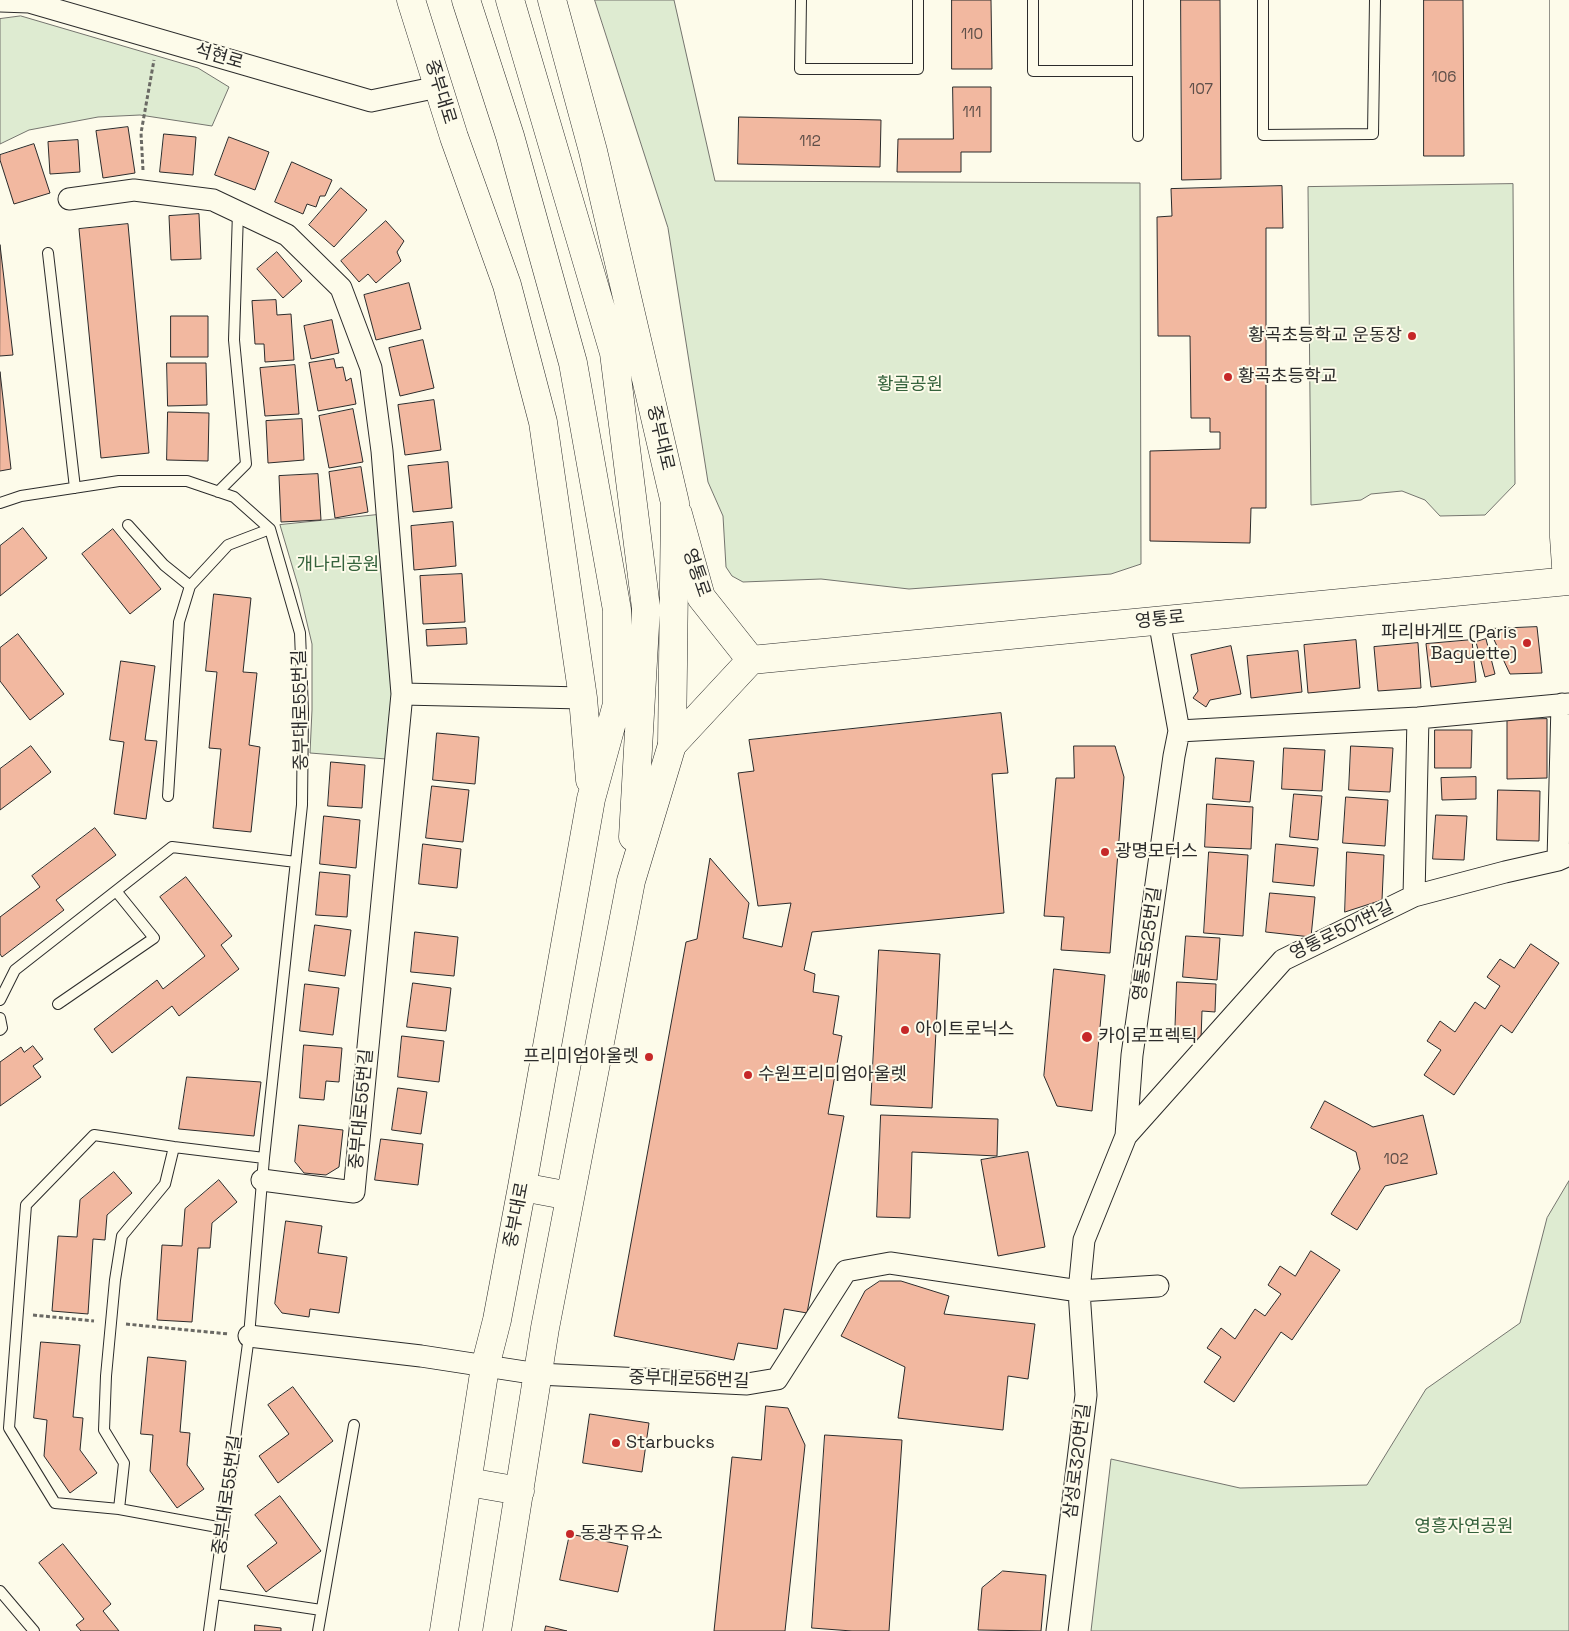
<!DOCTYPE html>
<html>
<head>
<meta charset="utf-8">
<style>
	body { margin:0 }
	canvas { display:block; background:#fdfbea }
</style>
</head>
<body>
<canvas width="1569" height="1631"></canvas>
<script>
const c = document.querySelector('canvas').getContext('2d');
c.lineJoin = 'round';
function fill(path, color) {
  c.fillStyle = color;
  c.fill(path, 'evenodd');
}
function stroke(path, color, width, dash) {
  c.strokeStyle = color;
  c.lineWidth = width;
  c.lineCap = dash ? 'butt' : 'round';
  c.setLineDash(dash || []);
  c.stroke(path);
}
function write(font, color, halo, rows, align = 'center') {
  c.font = font + ' "Space Grotesk","Noto Sans KR",sans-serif';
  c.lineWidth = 4;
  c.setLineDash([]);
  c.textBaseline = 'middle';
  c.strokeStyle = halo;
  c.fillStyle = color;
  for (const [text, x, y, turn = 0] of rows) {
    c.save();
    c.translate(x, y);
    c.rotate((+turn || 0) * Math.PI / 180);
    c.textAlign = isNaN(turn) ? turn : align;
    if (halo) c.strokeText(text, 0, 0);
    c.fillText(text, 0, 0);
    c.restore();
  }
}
const green = new Path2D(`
	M595,0h79l41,181 425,2 1,381 -30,10 -202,15 -88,-10 -78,3 -11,-6 -6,-9 -3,-51 -15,-34 -40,-254z
	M21,16l177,52 31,19 -17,39 -72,-11 -42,2 -69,13 -29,14v-125z
	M1513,184l2,300 -30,31 -45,1 -15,-16 -23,-9 -31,3 -10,6 -50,5 -3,-318z
	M377,515l17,179 -8,65 -76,-6 2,-43v-66l-13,-55 -19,-64z
	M1569,1181v450h-478l20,-172 129,29 127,-3 59,-96 94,-66 27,-105z`);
const building = new Path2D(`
	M952,0h39l1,69h-40z
	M1181,0h39l1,179 -39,1z
	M1424,0h39l1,156h-40z
	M953,87h38v65h-30v20h-64l1,-33h55z
	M739,117l142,3 -1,47 -142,-3z
	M128,127l7,46 -32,5 -7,-47z
	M164,134l32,3 -3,38 -33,-3z
	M229,137l40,15 -14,38 -40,-15z
	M78,140l2,32 -30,2 -2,-32z
	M34,144l16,49 -36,11 -14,-44v-5z
	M292,162l40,18 -7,16h-5l-4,11 -9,-3 -4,10 -28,-12z
	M1282,186l1,42h-17v280h-15l-1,35 -100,-2v-90l70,-2v-17h-10v-14h-19l-1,-82h-32l-1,-119 15,-1 -1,-27z
	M341,188l26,22 -33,37 -25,-22z
	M199,214l2,45 -30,1 -2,-44z
	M386,221l18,20 -7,11 4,9 -25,22 -8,-9 -9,8 -18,-21z
	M128,224l21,229 -48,5 -22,-229z
	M0,245l13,110 -13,1z
	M277,252l25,29 -19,17 -26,-29z
	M409,283l12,46 -45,11 -12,-45z
	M276,300l1,15 14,-1 3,46 -29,2 -1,-18h-9l-3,-43z
	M171,316h37v41h-37z
	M332,320l7,33 -28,6 -7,-33z
	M423,340l11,48 -34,8 -11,-48z
	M334,359l2,9 7,-1 3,14 5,-3 5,26 -38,7 -9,-48z
	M167,363h39l1,42 -39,1z
	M295,365l4,49 -34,2 -5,-48z
	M0,372l11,97 -11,2z
	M434,400l7,50 -36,5 -7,-50z
	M353,409l10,53 -34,6 -10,-52z
	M168,412l41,1 -1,48 -41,-1z
	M302,419l2,41 -36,3 -2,-42z
	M448,462l4,46 -39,4 -5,-46z
	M361,467l7,45 -33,6 -6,-46z
	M318,474l3,46 -40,2 -2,-46z
	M453,522l3,44 -42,4 -3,-44z
	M23,528l24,30 -47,38v-50z
	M113,529l48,60 -31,25 -48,-60z
	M462,574l3,48 -42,2 -3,-48z
	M214,594l37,4 -8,74 14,1 -8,72 11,2 -9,85 -38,-4 8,-79 -12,-1 8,-76 -11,-1z
	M1537,627l5,46 -32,1 -21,-45z
	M466,628l1,16 -40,2 -1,-16z
	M18,634l46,60 -34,26 -30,-39v-33z
	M1486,639l9,35 -10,3 -9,-35z
	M1356,640l4,48 -52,5 -4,-48z
	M1472,640l4,42 -45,5 -5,-43z
	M1418,643l3,45 -43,3 -4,-44z
	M1231,646l10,48 -31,6 -4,7 -13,-9 5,-7 -7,-36z
	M1298,651l4,41 -51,6 -4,-42z
	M121,661l34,5 -10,74 12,1 -11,78 -32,-5 10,-72 -14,-2z
	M1001,713l7,60 -16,1 12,139 -192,19 -8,38 11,4 -2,18 26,4 -6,38 9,2 -14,78 16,2 -37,197 -23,-4 -7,40 -39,-6 -4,17 -120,-24 72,-394 11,-3 13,-81 39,45 -6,35 39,9 9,-44 -33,3 -20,-133 16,-2 -5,-31z
	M1547,719v59l-40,1v-59z
	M1435,730h37l-1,38h-36z
	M437,733l42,4 -4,47 -42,-4z
	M31,746l20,26 -51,38v-41z
	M1074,746h41l9,31 -14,176 -49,-3 3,-33 -20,-1 12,-138h18z
	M1351,746l42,2 -3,44 -41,-2z
	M1284,748l41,2 -3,41 -40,-2z
	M1216,758l38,3 -4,41 -37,-3z
	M331,762l34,3 -3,43 -34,-2z
	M1476,777v22l-34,1 -1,-22z
	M432,786l37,4 -6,52 -37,-4z
	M1498,790l42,1 -1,50 -42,-1z
	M1294,794l28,2 -4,44 -28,-3z
	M1346,797l42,3 -3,46 -42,-3z
	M1207,804l46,3 -2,42 -46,-2z
	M1436,815l31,1 -3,44 -31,-1z
	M324,816l36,4 -4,48 -36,-4z
	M95,828l21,27 -60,45 8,10 -62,47 -2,-3v-37l40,-30 -8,-11z
	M423,844l38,5 -4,39 -38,-4z
	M1276,844l42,4 -4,38 -41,-4z
	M1209,852l39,3 -5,81 -39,-3z
	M1347,852l37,3 -2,45 -37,12z
	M320,872l30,3 -3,42 -31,-2z
	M186,877l46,59 -11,9 18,24 -60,47 -7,-10 -60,47 -18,-24 63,-49 6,9 42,-33 -45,-59z
	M1270,893l45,4 -4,40 -45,-5z
	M315,925l36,5 -6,46 -36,-5z
	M415,932l43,5 -4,39 -43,-4z
	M1186,936l34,2 -3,42 -34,-3z
	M1531,944l28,19 -47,70 -11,-8 -47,70 -30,-20 17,-25 -14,-9 13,-20 15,11 20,-30 10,7 15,-23 -13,-9 13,-18 14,9z
	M879,950l61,4 -8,154 -61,-3z
	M1054,969l51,6 -13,136 -35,-5 -13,-30z
	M1177,982l39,2 -1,28 -13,-1 -1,28 -26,-1z
	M413,983l38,5 -5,43 -39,-4z
	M305,984l34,4 -6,47 -33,-4z
	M402,1036l42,5 -5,41 -41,-5z
	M304,1045l38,3 -3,34 -13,-1 -2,19 -24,-2z
	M33,1046l10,13 -10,7 8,11 -41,29v-44l21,-15 3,5z
	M187,1077l74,5 -7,54 -75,-7z
	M398,1088l29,4 -6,42 -29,-4z
	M1325,1101l48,26 50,-12 14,59 -52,12 -28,44 -26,-16 29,-45 -4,-17 -45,-24z
	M881,1115l117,4 -1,37 -85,-4 -2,66 -33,-1z
	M299,1125l44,5 -4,37 -13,8 -22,-2 -9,-11z
	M381,1139l42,5 -5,41 -43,-5z
	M1028,1152l17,95 -47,9 -17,-96z
	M114,1172l18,21 -25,22 -2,25 -12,-1 -5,75 -36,-3 6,-75 19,1 3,-37z
	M219,1180l18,22 -25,21 -2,25h-12l-6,74 -35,-2 5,-75 20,1 3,-37z
	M286,1221l36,5 -4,27 29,4 -8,56 -29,-4 -1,8 -27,-4 -7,-9z
	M1311,1251l29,19 -48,70 -11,-8 -47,70 -30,-20 17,-25 -14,-9 14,-20 14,11 20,-30 10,7 16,-22 -13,-9 12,-19 15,10z
	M880,1281h21l48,15 -5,18 91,10 -7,55 -20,-3 -5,54 -105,-12 7,-51 -64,-31 24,-45z
	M41,1342l39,3 -7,72 10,1 -3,32 17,23 -27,20 -26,-37 3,-36 -13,-2z
	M148,1357l38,4 -6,71 10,1 -3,32 17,24 -27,19 -27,-37 3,-36 -12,-1z
	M293,1387l40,54 -55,42 -19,-27 30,-22 -21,-29z
	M766,1406l22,2 17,37 -20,186h-71l18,-174 29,3z
	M590,1414l59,9 -7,49 -59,-9z
	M825,1435l77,5 -13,191h-37l-40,-3z
	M280,1496l41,55 -55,41 -19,-26 30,-23 -22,-28z
	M570,1534l58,12 -10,46 -58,-12z
	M63,1544l48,60 -8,7 16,20h-38l-5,-6 8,-6 -45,-56z
	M1003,1571l43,4 -5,56 -63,-1 4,-42z
	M255,1625l26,3v3h-26z
	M546,1626l21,5h-22z`);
const path = new Path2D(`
	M143,170l-2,-37 13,-73
	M33,1315l61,6
	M126,1324l103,10`);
const lane = new Path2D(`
	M801,0l-1,69h118v-69
	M1033,0v71h105
	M1263,0v135l110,-1 2,-134
	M1138,136v-136
	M48,253l27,235
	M218,492l28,-28 -12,-124 4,-128
	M0,503l21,-7 98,-15h68l47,16 36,32 30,104 3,78 -1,94 -38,353 -15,178 -40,295
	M128,525l36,40 26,21
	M168,796l11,-174 11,-36 38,-41 42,-16
	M0,1000l15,-30 157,-123 124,15
	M58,1004l96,-66 -38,-47
	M0,1018l2,10 -2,2
	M119,1509l5,-46 -20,-33 2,-54 9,-96 7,-44 43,-52 9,-37
	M223,1528l-104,-19 -64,-6 -46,-75 17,-223 68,-70 80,12 90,11
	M0,1591l34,40
	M215,1594l106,16
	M318,1631l36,-206`);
const street = new Path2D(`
	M0,1l29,1 342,99 67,-14
	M69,199l65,-9 79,10 74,35 54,53 30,80 11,83 20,243 -48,498 -92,-12
	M402,694l181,4
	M1179,731l239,-13 151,-14
	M1558,860l4,-156
	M1414,896l4,-178
	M1126,1136l157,-176 131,-64 91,-24 53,-12 11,-5
	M249,1336l172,20 117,18 209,10 30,-5 69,-108 44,-8 189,28 79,-5
	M1057,1631l29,-236 -7,-104 5,-51 42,-104 6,-81 42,-299 5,-25 -20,-111`);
const secondary = new Path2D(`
	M1564,0v537l3,44
	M678,514l23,83 50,63
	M672,745l79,-85 818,-79`);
const primary = new Path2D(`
	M411,0l43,137 53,148 36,137 40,276 7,82
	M510,0l104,353 32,255 -13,229
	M522,1187l48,9
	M468,1482l52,9
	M444,1631l41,-264 12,-47 25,-133 69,-388 26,-95v-94l-44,-247 -63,-227 -44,-136
	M497,1631l48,-303 86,-447 41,-136 3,-242 -82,-352 -41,-151`);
const markers = [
	[1412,336,5,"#c62828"],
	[1228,377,5,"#c62828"],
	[1527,643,5,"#c62828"],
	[1105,852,5,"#c62828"],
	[905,1030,5,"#c62828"],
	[1087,1037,6,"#c62828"],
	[649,1057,5,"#c62828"],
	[748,1075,5,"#c62828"],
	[616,1443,5,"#c62828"],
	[570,1534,5,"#c62828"]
];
const numberNames = [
	["110",972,35],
	["106",1444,78],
	["107",1201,90],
	["111",972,113],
	["112",810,142],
	["102",1396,1160]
];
const streetNames = [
	["석현로",219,57,16],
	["중부대로",440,92,73],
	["중부대로",660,438,77],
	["영통로",696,573,71],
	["영통로",1160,620,-6],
	["중부대로55번길",301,710,-91],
	["영통로501번길",1342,931,-26],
	["영통로525번길",1148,944,-82],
	["중부대로55번길",362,1109,-85],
	["중부대로",517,1215,-79],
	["중부대로56번길",689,1380,2],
	["삼성로320번길",1078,1461,-83],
	["중부대로55번길",228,1495,-82]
];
const poiNames = [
	["황곡초등학교 운동장",1402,336,"right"],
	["황곡초등학교",1238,377],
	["파리바게뜨 (Paris",1517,633,"right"],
	["Baguette)",1517,654,"right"],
	["광명모터스",1115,852],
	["아이트로닉스",915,1030],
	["카이로프렉틱",1098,1037],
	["프리미엄아울렛",639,1057,"right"],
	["수원프리미엄아울렛",758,1075],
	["Starbucks",626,1443],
	["동광주유소",580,1534]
];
const parkNames = [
	["황골공원",910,385],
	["개나리공원",338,565],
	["영흥자연공원",1464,1527]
];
fill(green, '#deebd1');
stroke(green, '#74746e', 1);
fill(building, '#f2b8a0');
stroke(building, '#2b2b2b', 1);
stroke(lane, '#2b2b2b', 12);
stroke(street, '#2b2b2b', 23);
stroke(secondary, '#2b2b2b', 29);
stroke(primary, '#2b2b2b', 29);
stroke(path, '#6a6964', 3, [4, 2.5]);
stroke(lane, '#fdfbea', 10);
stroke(street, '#fdfbea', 21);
stroke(secondary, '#fdfbea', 28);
stroke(primary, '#fdfbea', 28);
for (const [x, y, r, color] of markers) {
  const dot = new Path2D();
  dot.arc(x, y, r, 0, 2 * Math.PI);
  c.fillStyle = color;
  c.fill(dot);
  stroke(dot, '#fdfbea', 2);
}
write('15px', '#5d4e48', null, numberNames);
write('18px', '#2b2b2b', '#fdfbea', streetNames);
write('18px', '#2b2b2b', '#fdfbea', poiNames, 'left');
write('18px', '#34623c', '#fdfbea', parkNames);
</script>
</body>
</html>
